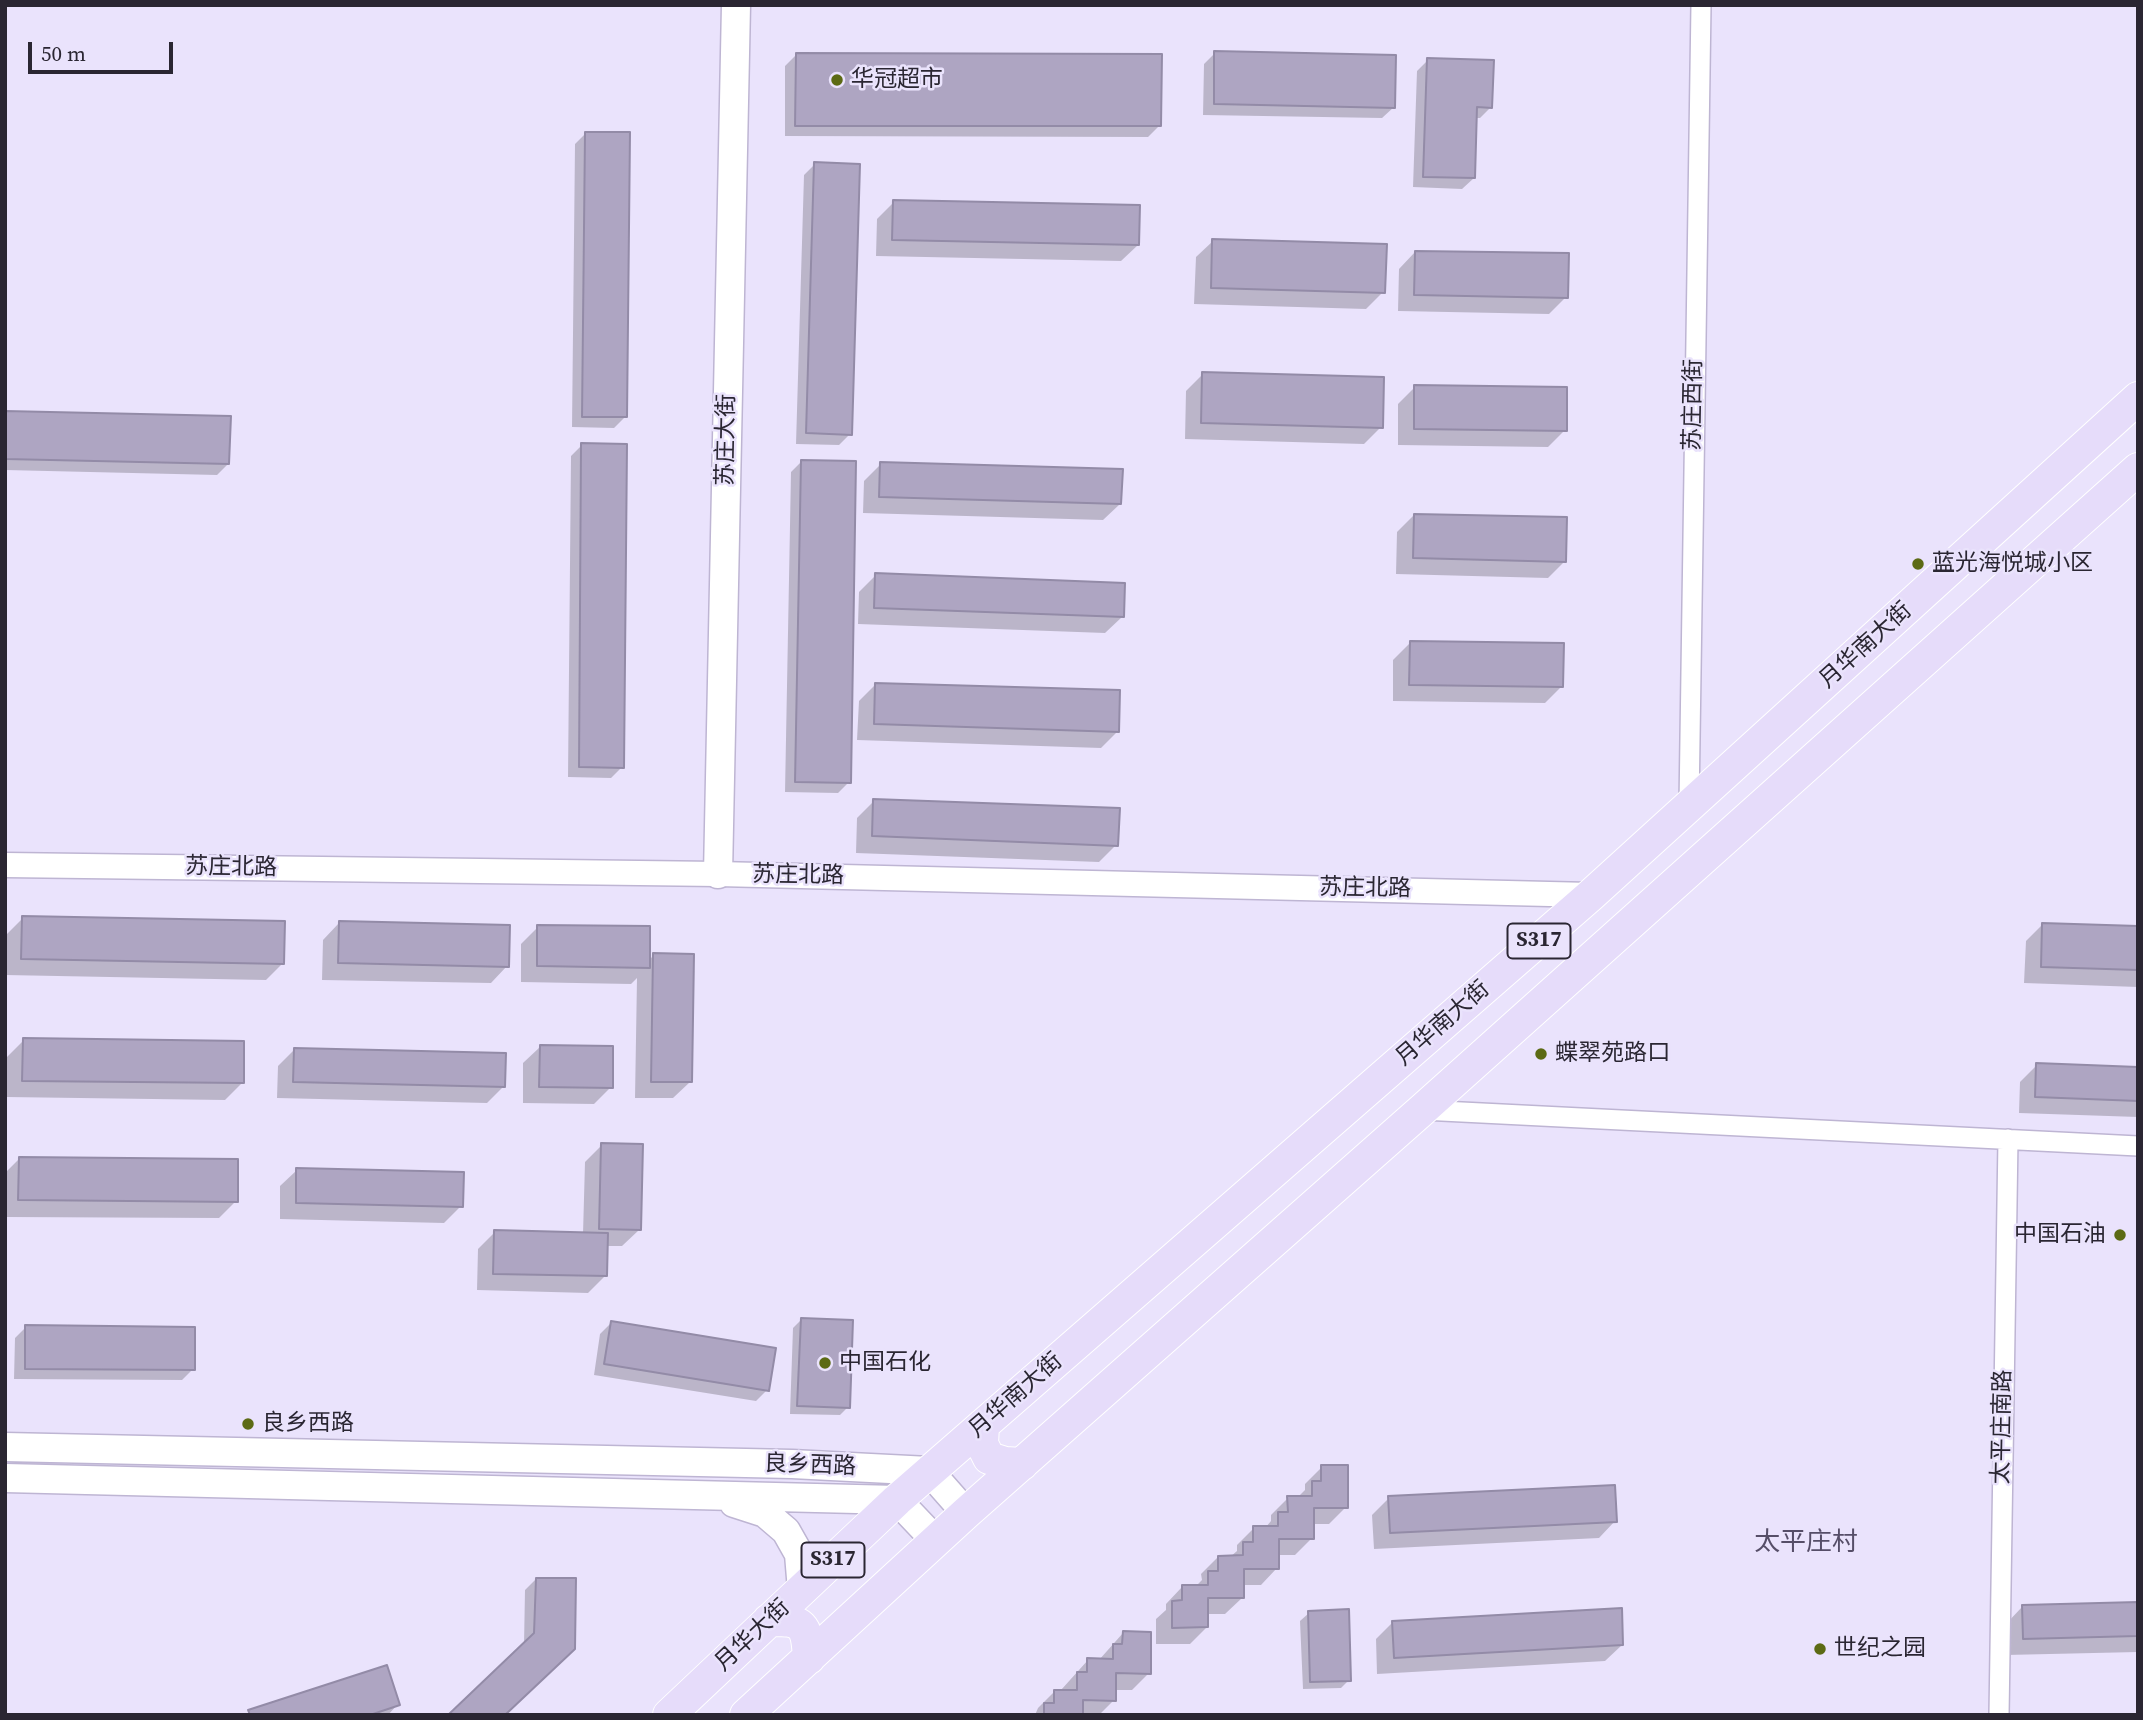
<!DOCTYPE html>
<html>
<head>
<meta charset="utf-8">
<style>
	body { margin:0 }
	#map { position:relative; width:2143px; height:1720px; overflow:hidden; background:#eae3fc; font-family:"Source Serif 4",serif }
	canvas { display:block }
	.frame { position:absolute; inset:0; border:7px solid #2a2632; pointer-events:none }
	.scale { position:absolute; left:28px; top:42px; width:145px; height:32px; box-sizing:border-box; border:4px solid #2a2632; border-top:0; padding-left:9px; font-size:21px; line-height:24px; white-space:nowrap; color:#2a2632; -webkit-text-stroke:5px #eae3fc; paint-order:stroke }
</style>
</head>
<body>
<div id="map">
<canvas width="2143" height="1720"></canvas>
<div class="frame"></div>
<div class="scale">50 m</div>
</div>
<script>
const c = document.querySelector('canvas').getContext('2d');
c.lineJoin = 'round';
function fill(path, color) {
  c.fillStyle = color;
  c.fill(path, 'evenodd');
}
function stroke(path, color, width, dash) {
  c.strokeStyle = color;
  c.lineWidth = width;
  c.lineCap = dash ? 'butt' : 'round';
  c.setLineDash(dash || []);
  c.stroke(path);
}
function write(font, color, halo, rows, align = 'center') {
  c.font = font + ' "Source Serif 4","Noto Sans SC",serif';
  c.lineWidth = 5;
  c.setLineDash([]);
  c.textBaseline = 'middle';
  c.strokeStyle = halo;
  c.fillStyle = color;
  for (const [text, x, y, turn = 0] of rows) {
    c.save();
    c.translate(x, y);
    c.rotate((+turn || 0) * Math.PI / 180);
    c.textAlign = isNaN(turn) ? turn : align;
    if (halo) c.strokeText(text, 0, 0);
    c.fillText(text, 0, 0);
    c.restore();
  }
}
const shadow = new Path2D(`
	M1215,53l179,54 -12,11 -179,-3 1,-51z
	M796,55l363,71 -11,11 -363,-1v-70z
	M1428,60l63,47 -11,11h-5l-1,60 -12,11 -49,-2 4,-116z
	M586,133l40,283 -12,12 -42,-1 3,-283z
	M815,164l35,270 -11,11 -43,-1 8,-269z
	M894,202l244,43 -17,16 -245,-5 1,-37z
	M1213,241l170,51 -17,17 -172,-5 2,-47z
	M1415,252l151,45 -17,17 -151,-3 1,-42z
	M1203,374l178,53 -17,17 -179,-5 1,-48z
	M1415,387l150,43 -17,17 -150,-2v-41z
	M5,412l223,52 -11,11 -212,-5z
	M582,445l40,322 -11,11 -43,-1 3,-321z
	M802,461l47,321 -11,11 -53,-1 6,-320z
	M881,464l239,40 -17,16 -240,-7 1,-32z
	M1414,515l151,46 -17,17 -152,-4 1,-42z
	M876,575l246,42 -17,16 -247,-9 1,-32z
	M1410,643l151,44 -16,16 -152,-2v-41z
	M875,685l243,46 -17,17 -244,-8 2,-39z
	M874,801l242,44 -17,17 -243,-9 1,-35z
	M23,918l260,45 -17,17 -261,-5 1,-40z
	M339,923l168,43 -16,17 -169,-3 1,-40z
	M2043,924l95,4v59l-114,-4 2,-42z
	M538,927l110,34 6,-6 36,127 -17,16h-38l2,-120 -6,6 -110,-2v-38z
	M24,1040l218,43 -17,17 -219,-3 1,-40z
	M540,1047l71,40 -17,17 -71,-1v-40z
	M295,1049l209,37 -17,17 -210,-5 1,-32z
	M2037,1065l101,4v48l-119,-4 1,-31z
	M602,1145l37,85 -17,16h-16l-1,30 -17,17 -111,-3 1,-41 17,-17 88,2 2,-72z
	M19,1159l217,42 -17,17 -214,-1v-44z
	M297,1170l164,36 -17,17 -164,-4v-33z
	M801,1320l47,87 -8,8 -50,-1 3,-86z
	M611,1323l156,67 -11,11 -162,-26 6,-41z
	M26,1327l167,42 -11,11 -168,-1 1,-41z
	M1322,1467l24,40 -17,17h-17v14l-17,17h-18v13l-16,17h-19v13l-17,16h-18v13l-17,17h-34v-25l10,-9v-6l16,-17h13l7,-7 -1,-6 17,-17h12l7,-6v-6l17,-17h11l6,-7v-6l17,-17h9l8,-8v-6z
	M1389,1498l226,23 -16,17 -225,11 -2,-34z
	M536,1579l37,69 -49,-3 1,-55z
	M2138,1604v48l-132,3v-31l16,-17z
	M1309,1613l40,67 -8,8 -38,1 -3,-68z
	M1393,1622l229,23 -17,16 -228,13 -1,-35z
	M1123,1633l26,40 -17,17h-18v10l-15,15h-64l3,-7 17,-17 6,-1 27,-30h11z
	M398,1704l-10,11h-142l3,-3z`);
const building = new Path2D(`
	M1214,51l182,4 -1,53 -181,-4z
	M796,53l366,1 -1,72h-366z
	M1427,58l67,2 -2,48 -15,-1 -2,71 -52,-1z
	M585,132h45l-3,285h-45z
	M814,162l46,2 -8,271 -46,-2z
	M893,200l247,5 -1,40 -247,-5z
	M1212,239l175,5 -2,49 -174,-5z
	M1415,251l154,2 -1,45 -154,-3z
	M1202,372l182,5 -1,51 -182,-5z
	M1414,385l153,2v44l-153,-2z
	M5,411l226,5 -2,48 -224,-5z
	M581,443l46,1 -3,324 -45,-1z
	M801,460l55,1 -5,322 -56,-1z
	M880,462l243,7 -2,35 -242,-7z
	M1414,514l153,3 -1,45 -153,-4z
	M875,573l250,10 -1,34 -250,-9z
	M1410,641l154,2 -1,44 -154,-2z
	M875,683l245,7 -1,42 -245,-8z
	M873,799l247,9 -2,38 -246,-10z
	M22,916l263,5 -1,43 -263,-5z
	M339,921l171,4 -1,42 -171,-4z
	M2042,923l96,3v44l-97,-3z
	M537,925l113,1v42l-113,-2z
	M653,953l41,1 -2,128h-41z
	M23,1038l221,3v42l-222,-2z
	M540,1045l73,1v42l-74,-1z
	M294,1048l212,5 -1,34 -212,-5z
	M2036,1063l102,4v34l-103,-4z
	M601,1143l42,1 -2,86 -42,-1z
	M19,1157l219,2v43l-220,-2z
	M296,1168l168,4 -1,35 -167,-4z
	M494,1230l114,3 -1,43 -114,-2z
	M801,1318l52,2 -3,88 -53,-2z
	M611,1321l165,27 -7,43 -165,-27z
	M25,1325l170,2v43l-170,-1z
	M1321,1465h27v43h-34v31h-35v30h-35v29h-36v29l-36,1v-27l10,-1v-15h26v-14h10v-15l25,-1v-13h10v-16h25v-14h10l-1,-16h25v-15h9z
	M1615,1485l2,37 -227,11 -2,-37z
	M536,1578h40l-1,71 -70,66h-57l86,-82z
	M2138,1602v34l-115,3 -1,-34z
	M1622,1608l1,37 -229,13 -2,-37z
	M1349,1609l2,72 -41,1 -2,-71z
	M1123,1631l28,1v42l-35,-1v28l-33,-1v15h-39v-12h10v-13h23v-18h10v-14l26,1v-15h9z
	M387,1665l13,40 -30,10h-120l-2,-5z`);
const minor = new Path2D(`
	M1689,805l12,-800
	M1422,1110l716,36
	M1999,1715l9,-576`);
const tertiary = new Path2D(`
	M5,865l713,9 873,21`);
const secondary = new Path2D(`
	M718,874l18,-869
	M5,1447l787,17 137,7 37,42
	M5,1478l892,22 39,41
	M734,1503l31,10 21,18 13,23 3,36`);
const primary = new Path2D(`
	M983,1425l-1,19 7,14 16,5 17,1
	M769,1620c34,-1 38,5 40,38
	M669,1715l228,-215 694,-605 547,-497
	M746,1715l220,-202 456,-403 716,-641`);
const markers = [
	[837,80,7,"#5c6a14"],
	[1918,564,7,"#5c6a14"],
	[1541,1054,7,"#5c6a14"],
	[2120,1235,7,"#5c6a14"],
	[825,1363,7,"#5c6a14"],
	[248,1424,7,"#5c6a14"],
	[1820,1649,7,"#5c6a14"]
];
const shields = [
	[1539,941,63],
	[833,1560,63]
];
const shieldNames = [
	["S317",1539,941],
	["S317",833,1560]
];
const poiNames = [
	["华冠超市",851,80],
	["蓝光海悦城小区",1932,564],
	["蝶翠苑路口",1555,1054],
	["中国石油",2106,1235,"right"],
	["中国石化",839,1363],
	["良乡西路",262,1424],
	["世纪之园",1834,1649]
];
const streetNames = [
	["苏庄西街",1694,405,-89],
	["苏庄大街",727,440,-89],
	["月华南大街",1866,646,-42],
	["苏庄北路",231,868,1],
	["苏庄北路",798,876,1],
	["苏庄北路",1365,889,1],
	["月华南大街",1443,1024,-41],
	["月华南大街",1016,1396,-41],
	["太平庄南路",2003,1427,-89],
	["良乡西路",810,1466,2],
	["月华大街",753,1636,-43]
];
const quarterNames = [
	["太平庄村",1806,1543]
];
fill(shadow, '#0003');
fill(building, '#aea5c2');
stroke(building, '#938ba7', 2);
stroke(minor, '#beb5d3', 22);
stroke(tertiary, '#beb5d3', 27);
stroke(secondary, '#beb5d3', 31);
stroke(primary, '#fff', 34);
stroke(minor, '#fff', 19);
stroke(tertiary, '#fff', 24);
stroke(secondary, '#fff', 28);
stroke(primary, '#e6dcfa', 32);
for (const [x, y, r, color] of markers) {
  const dot = new Path2D();
  dot.arc(x, y, r, 0, 2 * Math.PI);
  c.fillStyle = color;
  c.fill(dot);
  stroke(dot, '#eae3fc', 2.5);
}
for (const [x, y, w] of shields) {
  const box = new Path2D();
  box.roundRect(x - w / 2, y - 17.5, w, 35, 5);
  c.fillStyle = '#eae3fc';
  c.fill(box);
  stroke(box, '#2a2632', 2);
}
write('bold 21px', '#2a2632', null, shieldNames);
write('23px', '#2a2632', '#eae3fc', poiNames, 'left');
write('23px', '#2a2632', '#eae3fc', streetNames);
write('26px', '#564e68', '#eae3fc', quarterNames);
</script>
</body>
</html>
